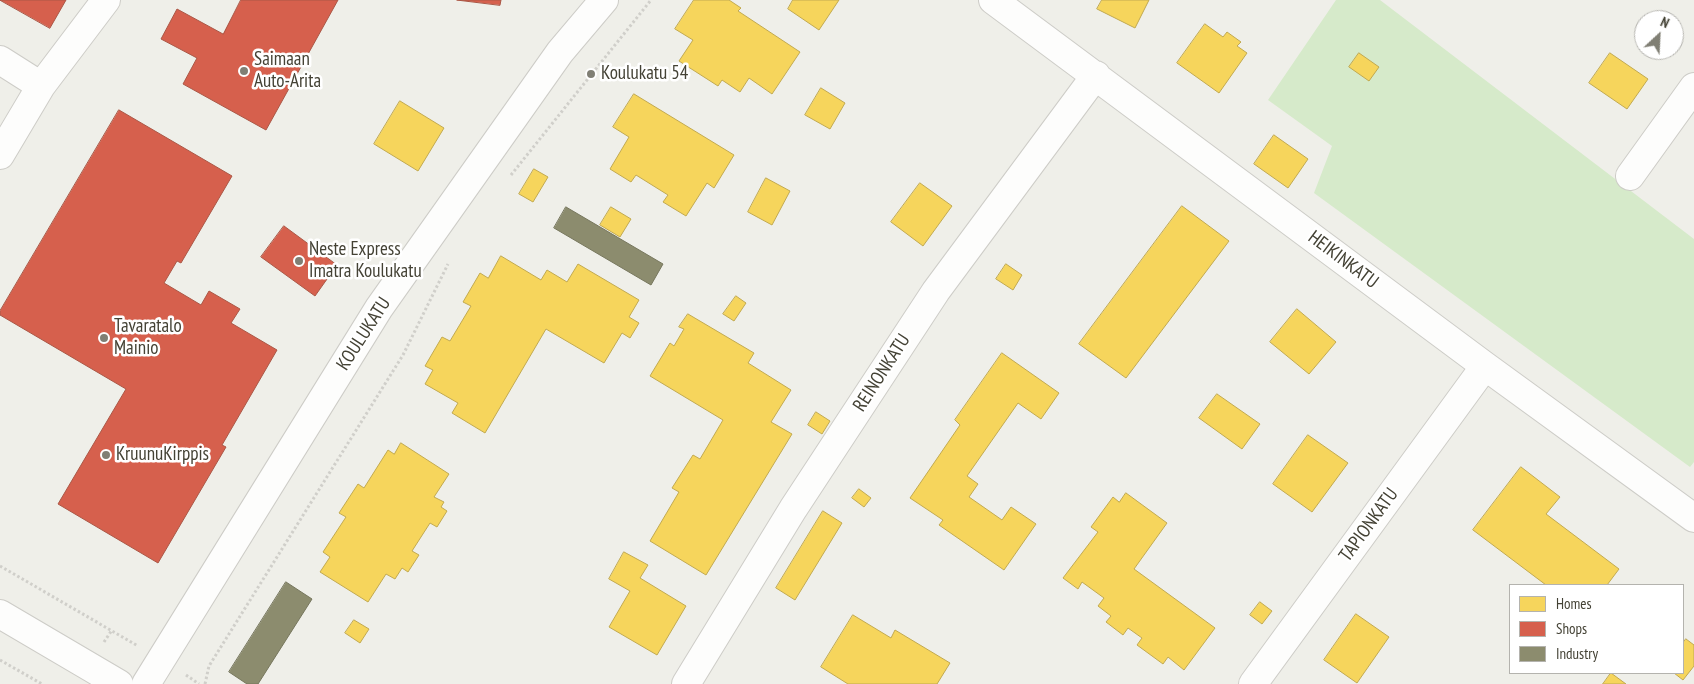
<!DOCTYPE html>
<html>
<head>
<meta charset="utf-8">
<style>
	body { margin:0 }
	#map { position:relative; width:1694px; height:684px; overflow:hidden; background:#efefe9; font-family:"PT Sans Narrow",sans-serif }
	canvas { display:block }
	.legend { position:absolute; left:1509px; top:584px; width:175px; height:90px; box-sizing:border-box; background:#fff; border:1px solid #b4b3ae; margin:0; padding:6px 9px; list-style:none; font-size:15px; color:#444235 }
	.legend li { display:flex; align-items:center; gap:10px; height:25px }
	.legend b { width:25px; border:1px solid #b4b3ae }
	.north { position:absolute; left:1634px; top:10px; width:50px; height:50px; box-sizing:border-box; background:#fff; border:1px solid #b4b3ae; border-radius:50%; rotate:25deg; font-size:14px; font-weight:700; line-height:20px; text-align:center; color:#444235 }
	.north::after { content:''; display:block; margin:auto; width:18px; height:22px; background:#807f74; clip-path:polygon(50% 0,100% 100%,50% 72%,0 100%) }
</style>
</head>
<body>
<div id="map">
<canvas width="1694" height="684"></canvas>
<ul class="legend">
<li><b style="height:14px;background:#f6d55c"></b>Homes</li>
<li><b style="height:14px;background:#d6604d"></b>Shops</li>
<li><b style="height:14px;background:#8c8c6e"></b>Industry</li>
</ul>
<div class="north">N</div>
</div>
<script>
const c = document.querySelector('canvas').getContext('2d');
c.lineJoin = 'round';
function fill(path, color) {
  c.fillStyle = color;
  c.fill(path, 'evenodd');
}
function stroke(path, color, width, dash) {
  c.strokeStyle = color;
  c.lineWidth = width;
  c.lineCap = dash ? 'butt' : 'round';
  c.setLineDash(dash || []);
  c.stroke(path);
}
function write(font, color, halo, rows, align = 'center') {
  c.font = font + ' "PT Sans Narrow",sans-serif';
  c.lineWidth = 5;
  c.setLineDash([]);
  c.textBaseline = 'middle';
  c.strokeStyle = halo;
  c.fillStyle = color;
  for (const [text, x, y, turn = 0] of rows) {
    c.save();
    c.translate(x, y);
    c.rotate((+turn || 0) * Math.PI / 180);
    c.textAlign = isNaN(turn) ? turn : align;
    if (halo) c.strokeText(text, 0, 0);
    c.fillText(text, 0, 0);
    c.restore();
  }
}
const green = new Path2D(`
	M1336,0h44l314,239v223l-4,5 -376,-274 18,-47 -64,-46z`);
const homes = new Path2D(`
	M694,0h35l12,8 -3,3 62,41 -28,42 -23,-16 -9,14 -18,-12 -4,6 -39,-25 14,-21 -18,-11z
	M793,0h46l-20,30 -31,-21z
	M1102,0h47l-14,28 -38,-19z
	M1205,24l18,13 4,-5 14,10 -4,4 10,7 -28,40 -42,-30z
	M1359,53l20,14 -10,14 -20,-14z
	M1610,53l38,26 -21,30 -38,-26z
	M821,88l24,15 -15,26 -25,-14z
	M634,94l100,61 -20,33 -7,-5 -21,33 -23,-14 5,-7 -32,-20 -5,7 -21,-13 19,-32 -16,-10z
	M400,101l44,27 -26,43 -44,-27z
	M1274,135l34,24 -20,29 -34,-24z
	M534,169l14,8 -15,25 -14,-8z
	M766,178l24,13 -18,34 -24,-13z
	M920,183l32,23 -29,40 -32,-24z
	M1182,206l47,35 -103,137 -47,-34z
	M611,207l20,12 -11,18 -20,-12z
	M501,256l40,24 6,-10 20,12 11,-18 61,36 -10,17 10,6 -9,15 -8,-5 -18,30 -58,-34 -61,104 -33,-20 6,-10 -33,-19 8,-14 -8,-4 17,-29 8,4 21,-35 -8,-4 17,-29 8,5z
	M1006,264l16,11 -9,15 -17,-11z
	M736,296l10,7 -12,18 -11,-7z
	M1297,309l39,33 -27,32 -39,-32z
	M688,314l66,39 -6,10 43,27 -20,32 21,12 -86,141 -56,-34 29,-49 -7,-4 21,-33 7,4 23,-39 -73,-44 20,-33 4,3 10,-17 -5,-2z
	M1002,353l57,40 -18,26 -23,-16 -51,73 11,8 -9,13 33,23 9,-13 25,17 -32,46 -65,-45 4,-5 -33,-22 50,-73 -5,-5z
	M1217,394l43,30 -18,25 -43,-31z
	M816,412l14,9 -8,13 -14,-9z
	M1308,435l40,28 -36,49 -39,-28z
	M401,443l48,31 -15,23 10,5 -3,5 6,4 -10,16 -7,-4 -18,28 7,4 -11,17 -6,-4 -7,11 -9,-5 -18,28 -48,-30 10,-15 -7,-5 23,-35 -7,-4 19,-29 6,4 24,-38 6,4z
	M1521,467l39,30 -14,17 73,55 -12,16h-61l-73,-55z
	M859,489l12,9 -7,9 -12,-9z
	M1126,493l41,30 -33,46 81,59 -31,42 -16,-13 -5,7 -26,-19 5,-7 -14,-10 -5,7 -17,-13 5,-6 -13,-10 6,-8 -22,-16 -4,7 -15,-11 35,-46 -7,-5 22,-30 6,5z
	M823,511l19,12 -47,77 -19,-12z
	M624,552l24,13 -8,13 46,28 -29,49 -48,-28 21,-36 -21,-12z
	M1260,602l12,9 -10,13 -12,-9z
	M1356,614l33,23 -32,46 -33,-23z
	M853,615l38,23 4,-8 55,33 -13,21h-89l-27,-17z
	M354,620l15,9 -9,14 -15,-10z
	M1686,639l8,6v21l-11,14 -9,-7h9v-30z
	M1611,673l15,11h-23z`);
const shops = new Path2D(`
	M0,0h66l-16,28z
	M241,0h97l-72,130 -83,-46 14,-26 -36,-19 16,-30 46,25z
	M457,0h44l-1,5z
	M119,110l113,66 -51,87 -4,-2 -13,22 37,22 8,-14 31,18 -9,14 46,27 -55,95 4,2 -68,116 -100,-59 68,-115 -126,-74v-4z
	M284,226l53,39 -22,31 -54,-39z`);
const industry = new Path2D(`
	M566,207l97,57 -12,21 -97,-57z
	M286,582l26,17 -54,85h-11l-18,-12z`);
const path = new Path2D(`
	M511,175l140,-175
	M0,566l138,80
	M104,642l8,-12
	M0,660l42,24
	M186,675l13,9
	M205,684l4,-18 194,-311 45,-91`);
const minor = new Path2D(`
	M993,0l492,366 209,152
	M0,60l41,26
	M0,155l41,-69 65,-86
	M1630,176l64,-89
	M0,614l119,70
	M686,684l107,-175 143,-218 160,-216
	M1253,684l232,-318`);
const tertiary = new Path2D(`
	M146,684l233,-376 181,-256 44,-52`);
const markers = [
	[244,71,5,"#807f74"],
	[591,74,5,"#807f74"],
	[299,261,5,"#807f74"],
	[104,338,5,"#807f74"],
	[106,455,5,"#807f74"]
];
const poiNames = [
	["Saimaan",254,60],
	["Auto-Arita",254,82],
	["Koulukatu 54",601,74],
	["Neste Express",309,250],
	["Imatra Koulukatu",309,272],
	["Tavaratalo",114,327],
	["Mainio",114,349],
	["KruunuKirppis",116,455]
];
const streetNames = [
	["HEIKINKATU",1343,260,37],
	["KOULUKATU",364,334,-57],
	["REINONKATU",882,373,-57],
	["TAPIONKATU",1369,525,-54]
];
fill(green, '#d6eaca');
fill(homes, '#f6d55c');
stroke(homes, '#c1a950', 1);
fill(shops, '#d6604d');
stroke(shops, '#aa5746', 1);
fill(industry, '#8c8c6e');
stroke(industry, '#76765d', 1);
stroke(minor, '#cdccc7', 30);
stroke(tertiary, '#cdccc7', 30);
stroke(path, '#d0cfca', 3, [2.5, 2.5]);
stroke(minor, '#fdfdfc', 28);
stroke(tertiary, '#fdfdfc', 28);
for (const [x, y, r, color] of markers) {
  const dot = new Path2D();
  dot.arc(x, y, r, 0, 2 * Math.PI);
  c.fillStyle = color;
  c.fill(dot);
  stroke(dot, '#fff', 2);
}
write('19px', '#444235', '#fff', poiNames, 'left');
write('19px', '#444235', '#fff', streetNames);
</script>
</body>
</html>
